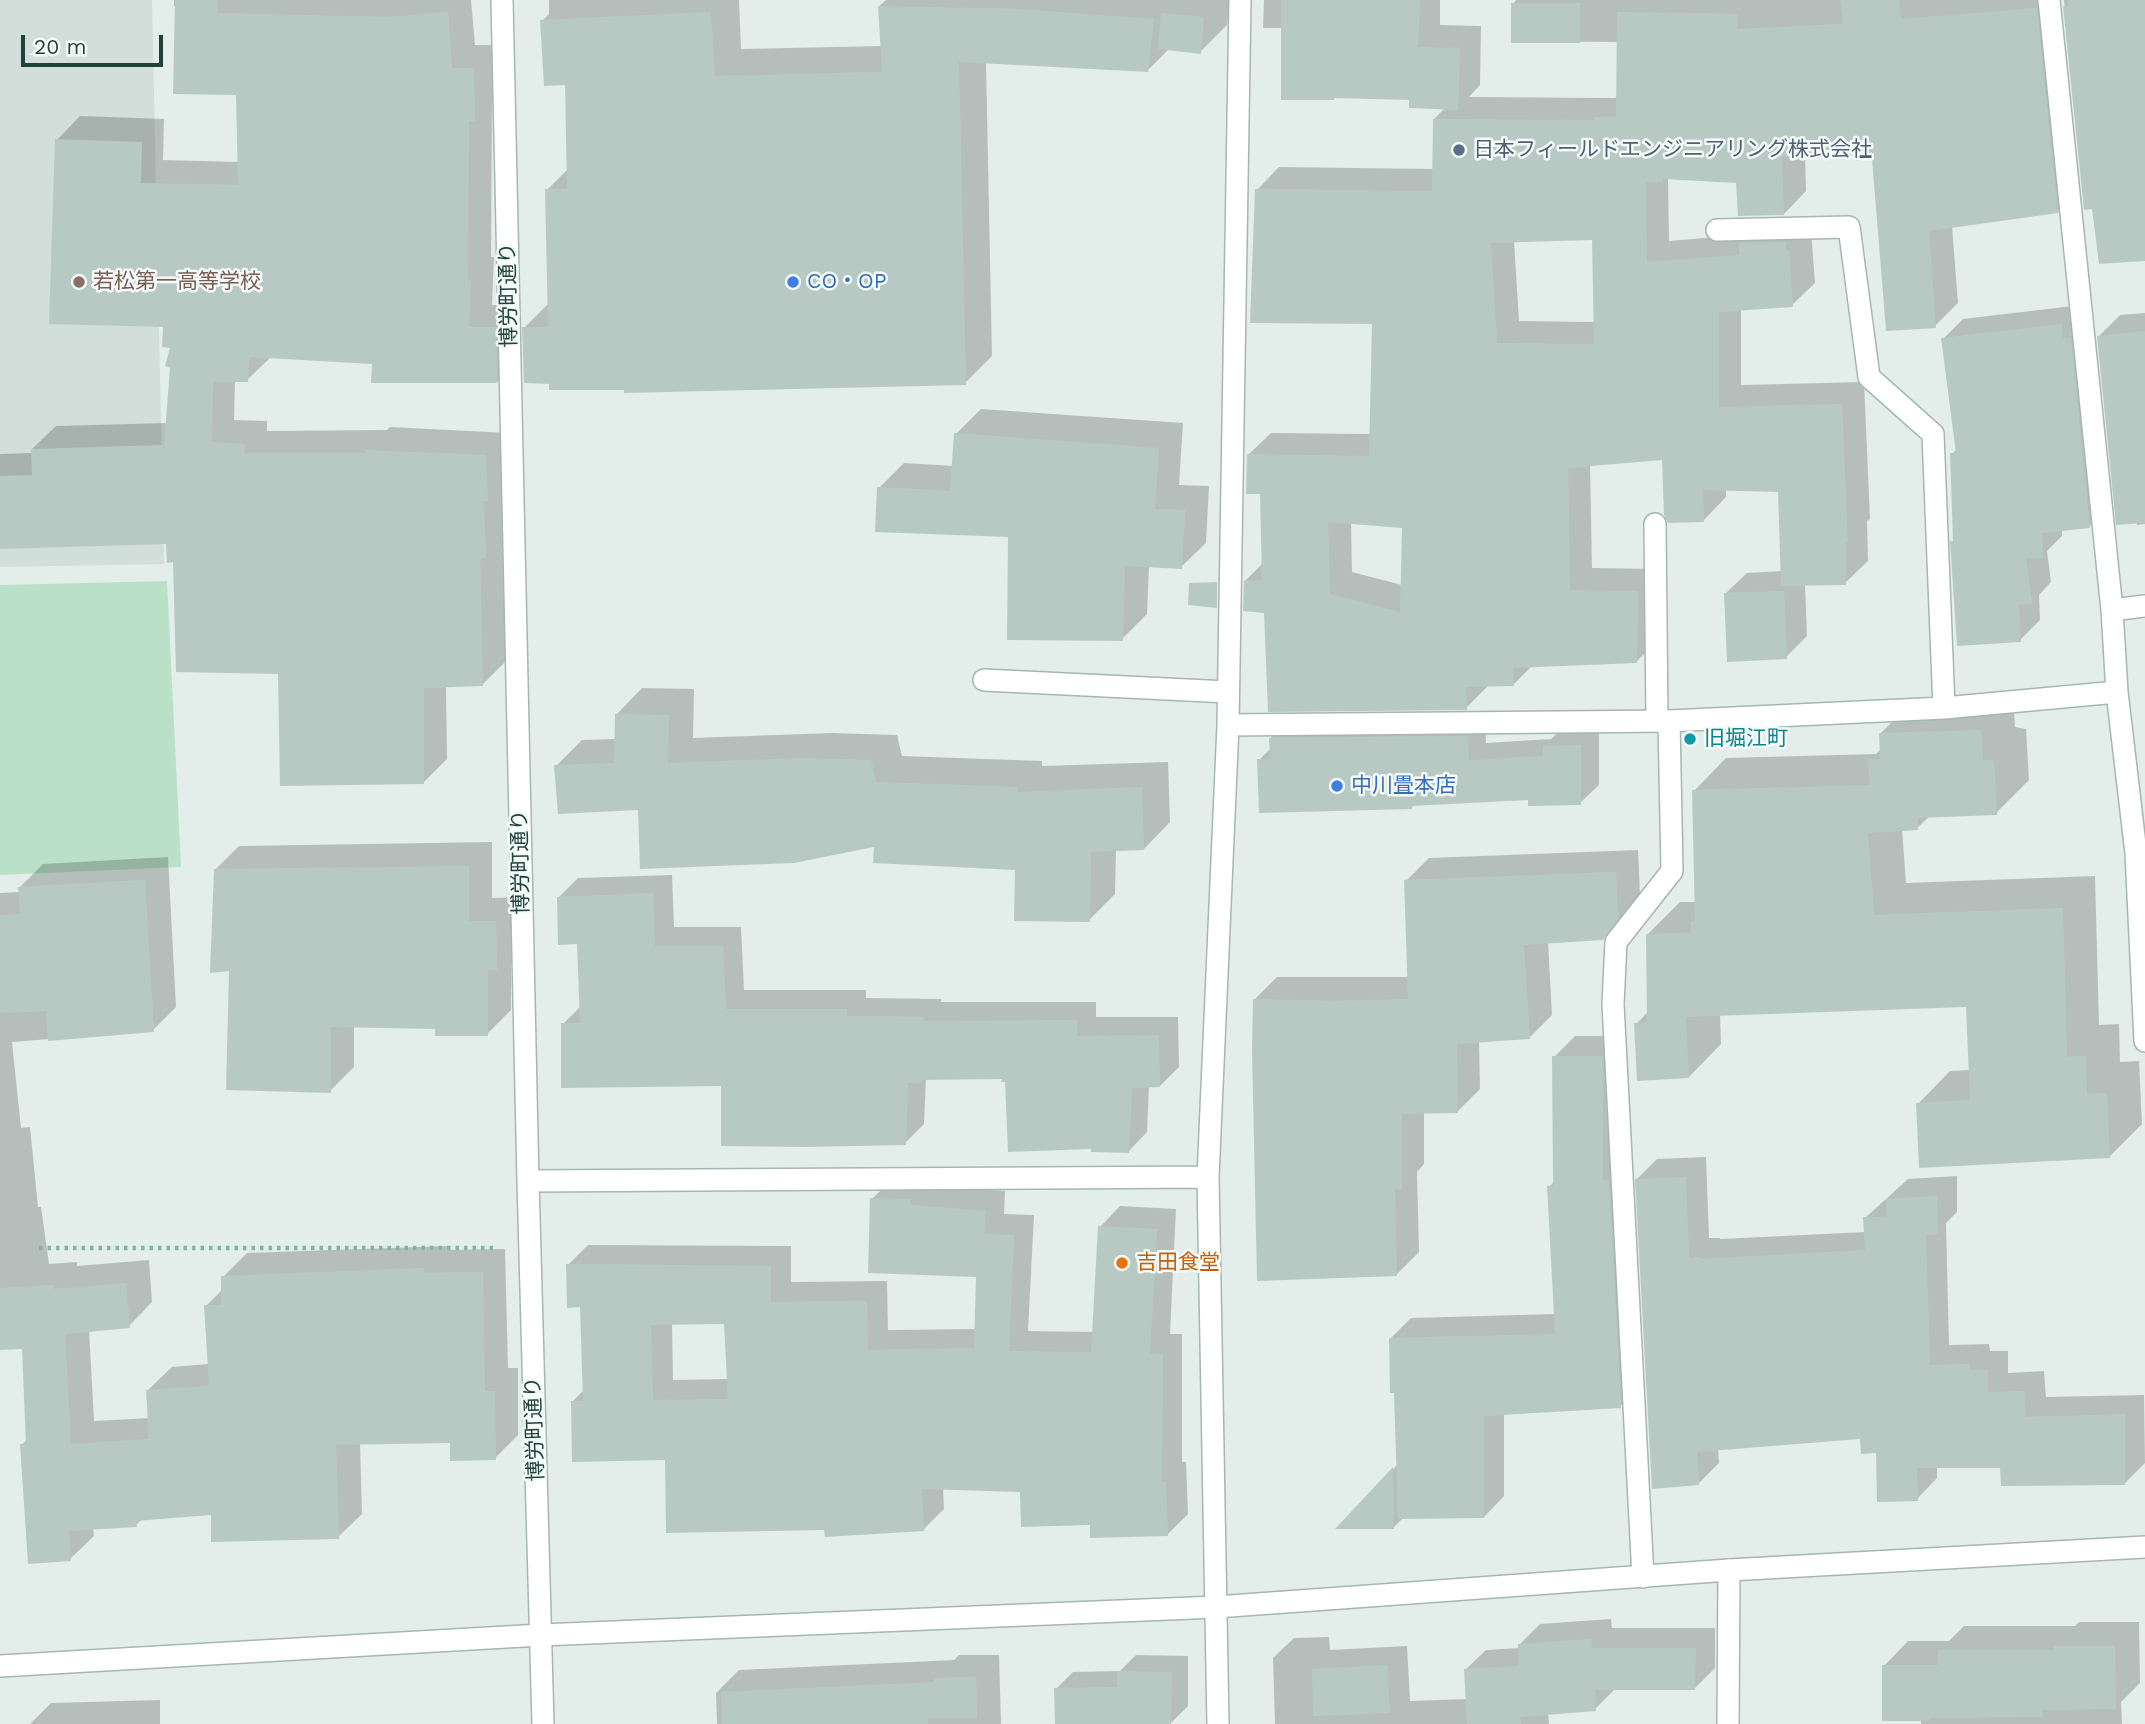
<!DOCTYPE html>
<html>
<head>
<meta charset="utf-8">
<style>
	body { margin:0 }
	#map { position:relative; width:2145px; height:1724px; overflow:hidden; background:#e3eeea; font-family:"Work Sans",sans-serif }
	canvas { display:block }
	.scale { position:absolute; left:21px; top:35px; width:142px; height:32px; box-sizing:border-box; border:4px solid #21413b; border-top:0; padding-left:9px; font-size:21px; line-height:24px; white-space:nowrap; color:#21413b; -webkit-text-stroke:5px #f4faf7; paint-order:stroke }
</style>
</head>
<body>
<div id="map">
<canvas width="2145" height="1724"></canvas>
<div class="scale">20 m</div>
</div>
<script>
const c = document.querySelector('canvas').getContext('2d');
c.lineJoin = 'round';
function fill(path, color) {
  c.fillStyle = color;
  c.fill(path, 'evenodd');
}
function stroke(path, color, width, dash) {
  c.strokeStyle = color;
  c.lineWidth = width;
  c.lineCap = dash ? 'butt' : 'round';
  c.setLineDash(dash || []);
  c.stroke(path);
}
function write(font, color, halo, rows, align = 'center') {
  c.font = font + ' "Work Sans","Noto Sans JP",sans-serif';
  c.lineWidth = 5;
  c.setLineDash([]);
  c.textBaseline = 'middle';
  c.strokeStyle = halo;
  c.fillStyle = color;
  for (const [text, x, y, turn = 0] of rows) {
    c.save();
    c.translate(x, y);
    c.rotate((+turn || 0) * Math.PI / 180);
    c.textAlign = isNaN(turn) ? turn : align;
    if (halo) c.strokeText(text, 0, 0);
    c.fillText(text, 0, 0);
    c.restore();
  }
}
const built = new Path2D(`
	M0,0h152l12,564 -164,3z`);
const green = new Path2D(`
	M167,581l14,286 -181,8v-290z`);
const shadow = new Path2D(`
	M174,0h297l4,45h22l1,51 -6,6 -1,155h3l-2,48h27l1,53 -23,24 -123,-20 -103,-5 -24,23h-12l-1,40 33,1v10l120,-1 3,-3 119,6 -1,100 -6,6 4,122 -24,24 -36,1 1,73 -23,23 -144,-110 -106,-111 -6,-19 -168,5v-93l33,-1 -1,-4 24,-23 112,-3 4,-77 -7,-21 -108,-185 23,-24 84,3 -1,41 77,2 -2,-68 -61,-88h-3z
	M549,0h190l2,49 141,-3 -3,-40 7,-6h344l-3,25 -27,27 -31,-3 -22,22 -161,-9 6,294 -27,27 -441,-55 25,-25 -2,-113 21,-21 -1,-86 -25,-62 7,-7z
	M1264,0h176v25l41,1 -1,59 -11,12 146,1 3,-2v-54l-105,-1v-37l3,-4h544l20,189 -23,23 -105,14 6,77 -23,23 -61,-169 -18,-4 -51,2 1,36 -22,23 -46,-33 -70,-3 1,63 142,-12 4,54 -23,22 -51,4v76l123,-3 6,137 -3,2 1,40 -23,22 -40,1 2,52 -21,21 -61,-63 22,-21 35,-2 -3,-80 -53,-2v8l-22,23 -40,-62 -74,6 2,104 68,1 -1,70 -23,23 -103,3 -20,20h-24l-23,23 -201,-96 -20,-31 18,-18 -1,-71 -14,-37 23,-22 100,1 3,-111 -117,-133 22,-23 155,2v-50l12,-12 -35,-8 -128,-71h-20zM1594,238l1,84 -76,-1 -5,-80zM1351,522l53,4 -2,59 -50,-13z
	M2064,0h81v259l-52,-52 -8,1z
	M2081,305l28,202 -19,19 -28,3v7l-15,15 4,31 -12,13 1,25 -20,20 -68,-98 3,-3 -3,-85 5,-5 -14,-110 20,-20z
	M2145,313v211l-8,1 -38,-189 21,-21z
	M981,409l202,14 -4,62 30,1 -3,57 -25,24 -32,-1 -2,48 -25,25 -113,-104 -130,-47 25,-25 50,3 2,-32z
	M642,688l52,1 -1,49 139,-5 65,2 5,21 140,5v5l126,-4 2,60 -26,27h-28l-1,45 -26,26 -73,-52 -376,-60 -84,-42 26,-26 34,-1v-24z
	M2013,698l2,29 11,2 3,51 -33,33 -66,3 -13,12 -15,1 4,54 189,-7 4,149 20,-1 1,38 19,-1 3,63 -33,33 -191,-53 32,-33 21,-1 -4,-65 -247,9 1,30 -32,33 -53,-53 13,-13 -2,-76 33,-33h17l-3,-111 32,-33 150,-4 5,-5 -1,-15 33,-33z
	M1485,719l1,24 65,-4 12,-11h36v57l-19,18 -50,-5 -115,6 -3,3 -153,-47 12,-12v-10l18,-18z
	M492,842v56l27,-1 1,47 -9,8v58l-24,24 -50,-6 -83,-2v41l-24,24 -99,-121 -16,-100 24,-24z
	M1638,850l2,44 -14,22 -24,23 -54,3 4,73 -23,23 -50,3 1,48 -23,23h-33v52l-7,8 2,80 -22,22 -142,-275 22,-22h132l-3,-96 23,-23z
	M168,857l8,150 -24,24 -140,11 9,86 9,-1 8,80h3l8,57 28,-2v4l72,-6 3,42 -23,24 -40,4 5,91 56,-3 -2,-28 24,-23 37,-3 -3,-58 17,-17v-12l24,-24 200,-7v4l58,-1 3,119h10v67l-23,23 -44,-16 -91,1 2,71 -24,23 -126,-24 -70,6 -6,6 -43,3 1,8 -24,23 -48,-114 6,-7 -5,-91 -23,1v-455l20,-1v-5l23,-23z
	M672,875l2,52h67l3,63h122v8l75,1v3h155v15h82l1,50 -19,19h-11l-2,46 -19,20 -35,-5 -90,-70 -77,1 -2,46 -19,19 -182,-59 -160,-60 18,-18 -3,-64 -19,-45 19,-19z
	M1575,1036h47l19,350 -21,20 -116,7v83l-20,21h-80l-11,11 -54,-1 59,-63 -2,-73 -6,-52 21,-21 144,-4 -6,-127 6,-6 -1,-124z
	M1706,1157l3,81h11v1l146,-7 -1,-14 43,-39 49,-3v36l-11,11 3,122 40,-1 1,7h18v22l36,-2 2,26 98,-2 1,68 -21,21 -122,-18h-65v12l-20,21 -39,-48 -16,-13 -144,11 1,14 -21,21 -61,-305 20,-20z
	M893,1178l38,7 74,6 -1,23 30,1 -6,116 66,1 6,-105 20,-21 56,3 -6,125h12v128h4l2,52 -21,21 -75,-12 -70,-32 -79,-3 1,21 -21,21 -97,-2 -159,-69 -94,-58 11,-11 -2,-85 -14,-40 20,-20 203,1v36l96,-1 1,49 88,-1 2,-54 -106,-76zM672,1323h53l3,56 -55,1z
	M1611,1619l1,9h103v40l-20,20h-79l-21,21 -47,4 1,11h-274l-2,-66 21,-20 35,-1 1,13 77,-4 3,55 57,-2 -2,-29 21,-20 34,-2v-4l20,-20z
	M2079,1622h60l1,61 -19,19 1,22h-201v-5l-37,-53 24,-25h41l15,-15h111z
	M959,1655h40l2,69h-369h85l-1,-31 23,-23 215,-10z
	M1136,1655l52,1v50l-18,18h-113l-1,-35 17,-17 47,-1z
	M160,1700v24h-130l21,-21z`);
const building = new Path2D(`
	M175,0h42l1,13 169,4 61,-5 4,56h22l1,53h-6l-1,159h3l-2,47h27l1,56h-126l1,-19 -123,-7 -1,25h-35l-1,60 33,2 -1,9h121v-3l121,5 2,46h-4l2,57h-6l3,128 -59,2v96l-144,2 -2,-112 -102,-2 -3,-110 -6,1 -1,-19 -166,5v-73l32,-1 -1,-26 133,-4 6,-77 -5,-2 5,-18 -8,-1 1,-20 -114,-3 6,-185 87,3 -1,41 97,2 -2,-90 -63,-1z
	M1281,0h139l-2,47 42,1 -2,62 -49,-2v-8l-75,-2v2h-53z
	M1840,0h59l2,19 136,-11 21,205 -129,18 7,97 -50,3 -14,-172 -17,2v-6l-73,2 2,58 -46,1 -2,-33 -73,-4v3h-17l1,80 92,-7v-12l47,-1v9h3l4,56 -74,5v95l123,-3 6,139h-2v42l-65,1 -3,-94 -75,-2 1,32 -36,1 -4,-8 -2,-55 -94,8 2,122 68,1 -1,72 -124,5 1,18 -48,1 1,23 -199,2 -4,-99 -21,-2 1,-30 18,-1 -2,-86h-14l1,-40 122,2 3,-132 -122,-1 5,-134 177,2 1,-72 161,1v-3h22l1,-105 121,2 -1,15 106,-5zM1592,240l2,104 -97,-1 -6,-100zM1328,522l74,6 -2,84 -70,-18z
	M2068,0h77v261l-46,3 -7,-55 -8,1 -21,-204h6z
	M1511,3h69v40h-69z
	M878,6l140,3 136,10 -6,53 -189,-10 7,323 -342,8v-3h-75v-6l-25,-1 -2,-56h26l-3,-138h22l-2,-104 -21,1 -4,-66 171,-8 4,64 167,-4z
	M1161,13l43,4 -3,37 -43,-5z
	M2062,324l1,15 8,-1 19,190 -48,5 1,25h-17l6,45 -13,2 2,37 -64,4 -7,-105h3l-3,-88h6l-15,-115z
	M2145,331v192l-29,2 -19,-189z
	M954,433l205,15 -4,61 30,1 -3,59 -57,-3 -2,75 -116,-1 1,-103 -133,-5 2,-45 73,4z
	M1217,582v26l-29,-3 1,-22z
	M1784,591l3,68 -60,3 -3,-69z
	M615,714l54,1 -1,48 136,-5 67,2 5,22 141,5v5l125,-5 2,63 -53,2 -1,70 -76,-1 1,-51 -142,-7 1,-16 -80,16 -154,6 -2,-59 -80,4 -4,-49 60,-2z
	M1981,730l2,30 11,1 3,54 -79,3v12l-50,3 6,82 189,-7 4,149 19,-1 1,38 20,-1 3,65 -191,10 -3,-65 54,-3 -4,-93 -280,10 3,61 -52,3 -3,-58 13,-1 -1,-88 45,-1v-12h4l-3,-131 178,-5 -2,-26h12l-1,-26z
	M1468,736l1,24 74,-4v-10l38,-1v60l-53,1v-6l-116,6v3l-153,4 -2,-54h13l-1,-21z
	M469,866v55h27l1,49h-9v66h-53v-7l-104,-2v66l-105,-3 3,-119 -19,2 4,-104z
	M1616,872l2,47 -15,21 -79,5 6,94 -73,5 1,69 -56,1v75h-7l2,87 -140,5 -5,-231 1,-51 79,2 76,-2 -4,-119z
	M145,880l9,152 -106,9 -2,-30 -46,2v-98l20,-1 -2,-27z
	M653,893l2,53h68l3,63h121v7l76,1v4l154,-1v16l82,-1 1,52 -28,1 -3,65 -38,-1v-3l-83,3 -3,-70h-4l1,-3 -80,1v3h-14l-2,62 -102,2 -83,-1v-60l-160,2v-65h19l-3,-79 -19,1 -1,-48z
	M1552,1056h51v124h6l12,228 -137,8v102l-86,1 -4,-126h-4l-1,-55 166,-4 -8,-148h6z
	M1686,1177l3,81 11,-1v2l165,-9 -2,-33h24l-1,-18 51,-3 1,38 -12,1 4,130 39,-1 1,6h18v22l36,-1 2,26 99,-3v71l-124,1 -1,-18h-83l1,33 -41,1 -1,-49 -15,1 -1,-15 -163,13 2,33 -47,4 -17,-310z
	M870,1198l41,1v6l75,6 -2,23 30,1 -5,116 82,1 7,-126 59,3 -7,125h13l-1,128h4l2,54 -78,2v-13l-69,2 -1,-35 -98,-3 2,42 -99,6 -1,-7 -158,3 -1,-73 -93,2 -1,-61h12l-3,-94 -13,1 -1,-44 205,2v36l96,-1 1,49 106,-2 2,-71 -108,-4zM724,1324l4,75 -75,1 -2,-75z
	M424,1268v5l59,-1 2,119h10l1,69 -46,1v-18l-114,2 3,94 -128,3v-27l-75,6 1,6 -68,4 2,30 -43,3 -8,-120h6l-4,-95 -22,1v-62l54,-3v4l72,-6 4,45 -65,6 6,110 78,-5 -3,-49 63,-4 -5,-81h17v-29z
	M1393,1467l1,62h-59z
	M1591,1639l1,9h104l-1,42h-100l1,21 -76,6 1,7h-54l-3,-55 55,-3 -1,-22z
	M2053,1646h62l1,63 -73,1v7l-114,1v3h-47v-56h56v-15h115z
	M1387,1665l3,48 -77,3 -1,-47z
	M1117,1671l55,1 -1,52h-116l-1,-36 63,-1z
	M976,1677l1,41h-49v6h-206l-1,-32 213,-10v-4z`);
const path = new Path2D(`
	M39,1248h455`);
const service = new Path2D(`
	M1655,524l2,197
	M984,680l244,12
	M1643,1577l-30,-573 3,-62 56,-71 -3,-150`);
const minor = new Path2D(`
	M502,0l26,1181 15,543
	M2049,0l63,610 5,82 19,161 9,188
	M1717,230l132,-3 20,150 64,57 11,274
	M2112,610l33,-4
	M1228,725l441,-4 275,-13 173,-16
	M528,1181l680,-4
	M1218,1724l-10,-547 20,-452 12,-725
	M1728,1724l1,-154`);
const tertiary = new Path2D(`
	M0,1666l541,-31 675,-28 513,-37 416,-23`);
const markers = [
	[1459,150,7,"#5c6f8a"],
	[79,282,7,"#8d6e63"],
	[793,282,7,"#3f7fe0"],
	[1690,739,7,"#0f9aa8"],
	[1337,786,7,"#3f7fe0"],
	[1122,1263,7,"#e8710a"]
];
const serviceNames = [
	["日本フィールドエンジニアリング株式会社",1473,150]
];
const educationNames = [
	["若松第一高等学校",93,282]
];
const shopNames = [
	["CO・OP",807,282],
	["中川畳本店",1351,786]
];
const streetNames = [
	["博労町通り",509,295,-91],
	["博労町通り",521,862,-91],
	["博労町通り",535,1429,-92]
];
const cultureNames = [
	["旧堀江町",1704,739]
];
const foodNames = [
	["吉田食堂",1136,1263]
];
fill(built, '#d1ded9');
fill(green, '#bae1c8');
fill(shadow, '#0003');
fill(building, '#b8c9c3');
stroke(service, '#a5b7b2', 24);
stroke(minor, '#a5b7b2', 24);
stroke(tertiary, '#a5b7b2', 24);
stroke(path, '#81b4a8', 4.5, [3.5, 5]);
stroke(service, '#fff', 21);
stroke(minor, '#fff', 21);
stroke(tertiary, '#fff', 21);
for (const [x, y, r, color] of markers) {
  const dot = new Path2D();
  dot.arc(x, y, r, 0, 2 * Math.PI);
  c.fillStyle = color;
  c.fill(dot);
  stroke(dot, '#f4faf7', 2.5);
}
write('21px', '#4e5e75', '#f4faf7', serviceNames, 'left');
write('21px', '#785e54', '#f4faf7', educationNames, 'left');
write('21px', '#366cbe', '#f4faf7', shopNames, 'left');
write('21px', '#21413b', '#f4faf7', streetNames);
write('21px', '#0d838f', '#f4faf7', cultureNames, 'left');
write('21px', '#c56008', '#f4faf7', foodNames, 'left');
</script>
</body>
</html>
